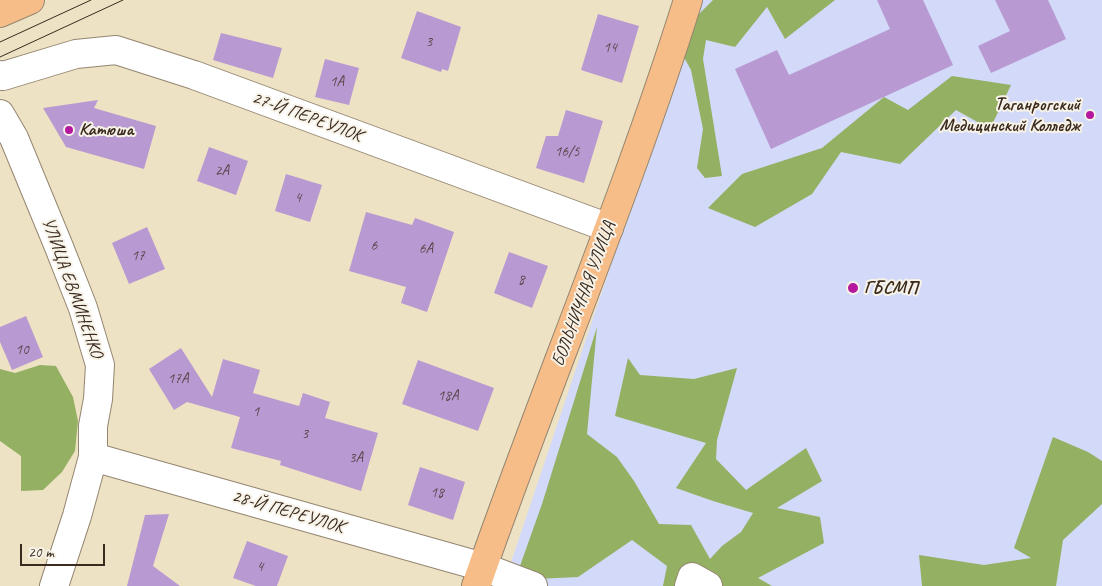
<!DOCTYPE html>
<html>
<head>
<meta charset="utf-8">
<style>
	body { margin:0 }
	#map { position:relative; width:1102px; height:586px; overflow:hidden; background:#eee2c4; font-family:Caveat,sans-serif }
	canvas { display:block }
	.scale { position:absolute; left:20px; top:544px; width:85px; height:22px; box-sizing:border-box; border:2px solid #3b2a1e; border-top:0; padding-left:6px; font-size:15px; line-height:18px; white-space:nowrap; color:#3b2a1e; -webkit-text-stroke:4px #f7f3e8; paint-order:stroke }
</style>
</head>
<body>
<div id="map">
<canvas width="1102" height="586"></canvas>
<div class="scale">20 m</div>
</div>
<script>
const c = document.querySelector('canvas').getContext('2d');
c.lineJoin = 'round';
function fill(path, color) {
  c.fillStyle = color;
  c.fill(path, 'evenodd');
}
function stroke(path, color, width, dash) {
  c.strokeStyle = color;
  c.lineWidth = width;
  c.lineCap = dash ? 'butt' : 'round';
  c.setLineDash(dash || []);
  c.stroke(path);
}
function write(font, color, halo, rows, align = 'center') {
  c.font = font + ' Caveat,sans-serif';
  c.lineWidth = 4;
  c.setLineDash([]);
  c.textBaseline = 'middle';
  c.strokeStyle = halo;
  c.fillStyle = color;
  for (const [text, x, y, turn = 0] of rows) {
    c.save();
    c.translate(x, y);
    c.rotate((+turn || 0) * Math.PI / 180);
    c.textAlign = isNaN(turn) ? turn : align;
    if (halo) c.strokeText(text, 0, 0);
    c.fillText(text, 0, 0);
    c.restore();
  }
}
const built = new Path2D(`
	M700,0h402v586h-599z`);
const forest = new Path2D(`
	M713,0h122l-50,39 -18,-32 -32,40 -29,-7 -3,19 19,117 -17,2 -8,-10 6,-39 -12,-59 -17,-31z
	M952,76l59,9 -21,44 -34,-19 -56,54 -59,-12 -29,42 -57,33 -47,-19 34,-34 80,-26 62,-51 24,13z
	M597,327l-10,107 30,23 17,24 25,43 32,1 19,34 12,-13 19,-14 12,-19 -40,-12 -37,-13 30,-45 -91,-27 13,-58 12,17 54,4 43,-11 -20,72 -1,19 30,31 60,-42 16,33 -45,27 43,9 4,26 -66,35 14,8h-109l4,-20 -35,-26 -54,37 -63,3 27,-76z
	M40,365l16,1 17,31 5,24 -3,30 -13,21 -19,18 -22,1v-35l-21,-15v-72l15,4z
	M1053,437l35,15 14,9v43l-39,36 -7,46h-134l-3,-31 65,10 47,-7 -17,-10z`);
const building = new Path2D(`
	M877,0h46l30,65 -182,84 -36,-80 42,-19 12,25 101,-46z
	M995,0h53l18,39 -75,34 -13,-27 32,-15z
	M417,11l44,16 -13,44 -6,-2 -1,3 -40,-14z
	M598,14l41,12 -17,57 -41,-13z
	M221,33l61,15 -9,30 -60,-18z
	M325,59l34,9 -10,37 -34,-8z
	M98,100l-4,8 62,18 -12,43 -78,-22 -23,-39z
	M566,110l37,11 -19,62 -48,-15 10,-32h12z
	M209,147l39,14 -12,34 -39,-14z
	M286,174l36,11 -12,37 -35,-11z
	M366,212l46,13 3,-7 39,14 -27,80 -26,-9 5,-16 -57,-16z
	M147,227l18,42 -36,15 -17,-41z
	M509,252l39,14 -16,42 -38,-15z
	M26,316l17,41 -31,13 -12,-28v-15z
	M181,348l31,49 11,-38 37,11 -7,23 46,13 4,-13 27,9 -5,16 53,15 -17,58 -81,-26 1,-4 -50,-13 9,-31 -53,-15 -13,8 -25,-41z
	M418,360l76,28 -16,43 -76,-27z
	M420,467l45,15 -12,38 -45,-15z
	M169,514l-16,52 27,20h-53l18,-71z
	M247,541l41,15 -11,30h-21l-23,-8z`);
const minor = new Path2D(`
	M0,75l3,1 73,-22 40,-4 78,25 415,153
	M0,114l14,24 45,109 24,61 17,57 -2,34 -5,27v31l-16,59 -23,70
	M93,457l390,110 50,19
	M689,586l3,-9 16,9`);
const major = new Path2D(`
	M0,13l30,-13
	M476,586c68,-196 150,-388 212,-586`);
const tram = new Path2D(`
	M0,42l91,-42
	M0,57l123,-57`);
const markers = [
	[1090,115,5,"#b5179e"],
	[69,130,5,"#b5179e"],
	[853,288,6,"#b5179e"]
];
const numberNames = [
	["3",429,42],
	["14",610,48],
	["1А",337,82],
	["16/5",567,152],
	["2А",222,171],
	["4",298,198],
	["6",374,246],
	["6А",426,249],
	["17",138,256],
	["8",521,280],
	["10",22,350],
	["17А",178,379],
	["18А",448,396],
	["1",256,412],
	["3",305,434],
	["3А",356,458],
	["18",437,493],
	["4",260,567]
];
const poiNames = [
	["Таганрогский",1080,105,"right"],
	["Медицинский Колледж",1080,126,"right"],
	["Катюша",79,130],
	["ГБСМП",864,288]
];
const streetNames = [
	["27-Й ПЕРЕУЛОК",307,117,20],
	["УЛИЦА ЕВМИНЕНКО",72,288,70],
	["БОЛЬНИЧНАЯ УЛИЦА",584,294,-70],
	["28-Й ПЕРЕУЛОК",288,512,16]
];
fill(built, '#d2d9f9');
fill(forest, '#94b062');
fill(building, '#b899d1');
stroke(minor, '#948671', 30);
stroke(major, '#948671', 30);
stroke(minor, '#fff', 28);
stroke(major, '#f7bd88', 28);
stroke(tram, '#3b2a1e', 1);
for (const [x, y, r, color] of markers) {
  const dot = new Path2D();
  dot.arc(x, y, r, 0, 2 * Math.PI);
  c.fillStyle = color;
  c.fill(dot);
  stroke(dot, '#f7f3e8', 2);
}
write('15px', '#5a464b', null, numberNames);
write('bold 18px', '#3b2a1e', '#f7f3e8', poiNames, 'left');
write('18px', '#3b2a1e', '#f7f3e8', streetNames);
</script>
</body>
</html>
